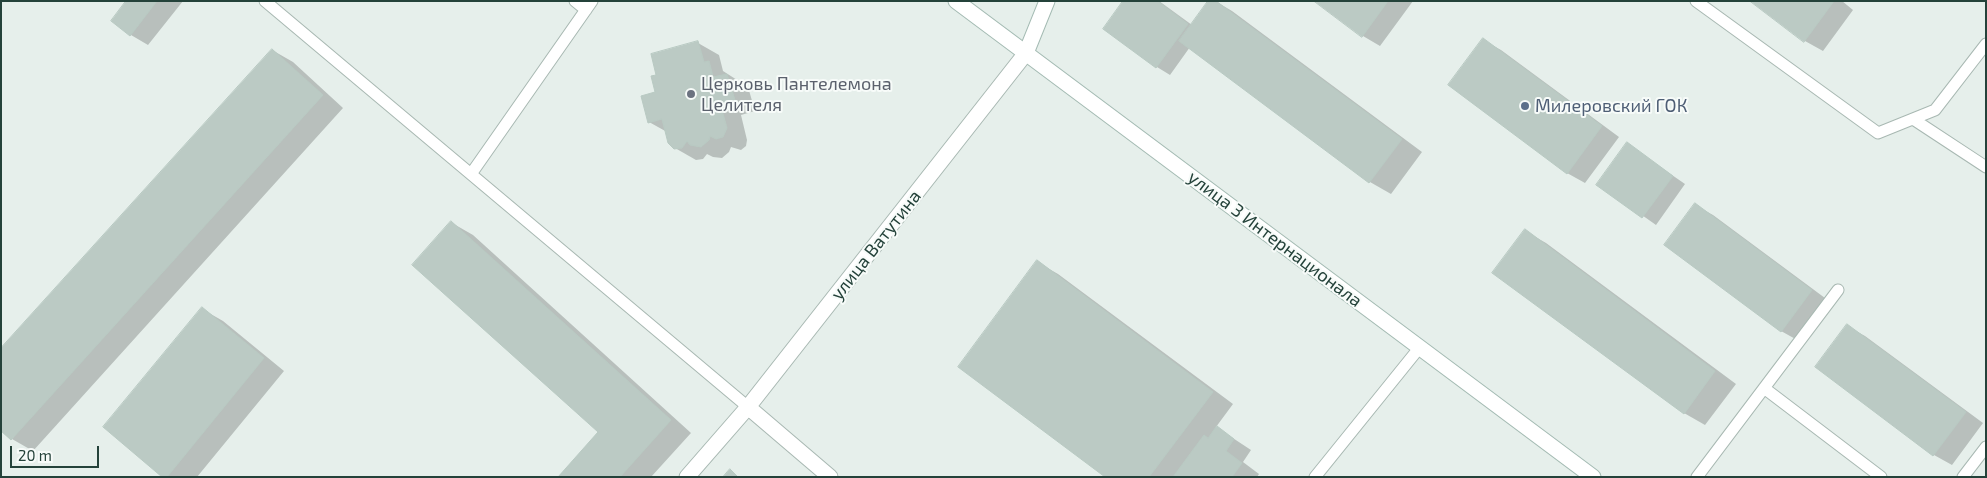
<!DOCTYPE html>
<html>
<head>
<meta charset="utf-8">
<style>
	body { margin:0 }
	#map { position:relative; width:1987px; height:478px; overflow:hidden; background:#e6efeb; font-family:"Exo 2",sans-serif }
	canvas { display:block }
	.frame { position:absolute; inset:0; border:2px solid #24423a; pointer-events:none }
	.scale { position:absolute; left:10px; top:446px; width:89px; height:22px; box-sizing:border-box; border:2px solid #24423a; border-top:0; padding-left:6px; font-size:15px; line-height:18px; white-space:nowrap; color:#24423a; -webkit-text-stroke:4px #f7fbf9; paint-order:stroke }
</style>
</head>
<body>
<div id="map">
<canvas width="1987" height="478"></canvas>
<div class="frame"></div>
<div class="scale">20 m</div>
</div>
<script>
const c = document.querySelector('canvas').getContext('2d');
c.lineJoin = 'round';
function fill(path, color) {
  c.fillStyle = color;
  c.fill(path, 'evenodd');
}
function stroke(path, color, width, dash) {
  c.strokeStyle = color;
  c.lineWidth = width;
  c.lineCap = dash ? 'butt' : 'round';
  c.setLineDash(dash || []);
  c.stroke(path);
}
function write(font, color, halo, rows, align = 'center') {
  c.font = font + ' "Exo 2",sans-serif';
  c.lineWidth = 4;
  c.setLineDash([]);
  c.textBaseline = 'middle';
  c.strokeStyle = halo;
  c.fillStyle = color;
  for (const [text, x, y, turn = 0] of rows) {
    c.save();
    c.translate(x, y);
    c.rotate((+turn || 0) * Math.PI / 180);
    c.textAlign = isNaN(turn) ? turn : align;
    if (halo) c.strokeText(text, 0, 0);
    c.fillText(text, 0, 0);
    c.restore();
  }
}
const shadow = new Path2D(`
	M128,1h55l-35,44 -17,-10z
	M1125,1h34l33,24 23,-24 17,10 190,141 -31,42 -21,-12 -180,-135 -20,28 -13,-8z
	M1316,1h97l-33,45 -17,-10z
	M1752,1h90l11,9 -30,41 -18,-10z
	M1483,40l18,10 118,87 -34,46 -18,-10z
	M698,43l21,12 4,16 25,16 7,24 -14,4 6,25 -1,6 -5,4 -10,-3 -2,5 -7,6 -9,-1 -6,-3 -4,5 -7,1 -21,-12 -8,-16 -18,-10 8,-29 1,-17z
	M272,50l21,12 50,46 -310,343 -21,-12z
	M1627,144l58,40 -29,41 -58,-41z
	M1695,205l18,10 116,86 -30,40 -18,-10z
	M452,223l21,12 218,198 -40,44h-92l40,-45z
	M1525,231l21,12 190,141 -31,41 -21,-12z
	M1037,262l21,12 175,130 -17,23 35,23 -8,12 16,12 -2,3h-150z
	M202,309l21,12 61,50 -87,106h-33z
	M1847,326l18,10 118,87 -31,42 -18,-10 -117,-88z`);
const building = new Path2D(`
	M126,1h31l-27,35 -19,-15z
	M1123,1h35l30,23 -32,44 -53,-39z
	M1208,1h8l186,138 -33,44 -190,-142z
	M1314,1h74l-26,36z
	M1750,1h84l-30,41z
	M1483,38l119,88 -35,48 -119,-89z
	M698,41l6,21 5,-1 4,16 14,-3 8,26 -15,3 7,25 -4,9 -7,2 -6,-3 -1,4 -8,7 -11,-2 -3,-4 -5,7 -8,1 -6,-6 -6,-24 -14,4 -7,-27 14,-4 -4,-16 5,-1 -5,-21z
	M272,49l51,46 -312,345 -10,-9v-83z
	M1627,142l46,34 -31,42 -46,-33z
	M1695,203l117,87 -31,42 -117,-87z
	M451,221l220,199 -51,57h-62l40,-45 -186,-167z
	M1525,229l190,142 -31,43 -192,-141z
	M1037,260l176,132 -64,85h-44l-147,-110z
	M202,307l62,51 -97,119h-5l-59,-50z
	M1847,324l119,88 -33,44 -118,-89z
	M1217,426l17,13 -8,12 16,12 -10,14h-59l31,-42 4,3z
	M730,469l8,8h-15z`);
const lane = new Path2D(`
	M265,1l483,406
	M575,1l11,9
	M1696,1l182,132 57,-23 51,-66
	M1913,119l73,48
	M471,174l121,-173
	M1764,388l117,89
	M1315,477l105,-130
	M1697,477l141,-187
	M1963,477l23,-30`);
const street = new Path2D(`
	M748,407l82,70
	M687,477l61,-70 278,-354`);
const secondary = new Path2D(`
	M956,1l637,476
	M1026,53l21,-52`);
const markers = [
	[691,94,5,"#6b7280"],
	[1525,106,5,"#5c6f8a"]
];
const worshipNames = [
	["Церковь Пантелемона",701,84],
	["Целителя",701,105]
];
const serviceNames = [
	["Милеровский ГОК",1535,106]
];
const streetNames = [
	["улица 3 Интернационала",1275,239,37],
	["улица Ватутина",876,245,-52]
];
fill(shadow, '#0003');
fill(building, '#bbcac4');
stroke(building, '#b8c9c2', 1);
stroke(lane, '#a8b8b2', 13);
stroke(street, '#a8b8b2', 17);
stroke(secondary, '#a4bbb3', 17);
stroke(lane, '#fff', 11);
stroke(street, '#fff', 15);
stroke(secondary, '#fff', 15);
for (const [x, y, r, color] of markers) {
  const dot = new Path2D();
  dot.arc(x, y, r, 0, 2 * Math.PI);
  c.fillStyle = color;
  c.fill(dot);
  stroke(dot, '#f7fbf9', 2);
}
write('18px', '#5b616d', '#f7fbf9', worshipNames, 'left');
write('18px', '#4e5e75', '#f7fbf9', serviceNames, 'left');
write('18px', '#24423a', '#f7fbf9', streetNames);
</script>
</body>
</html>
